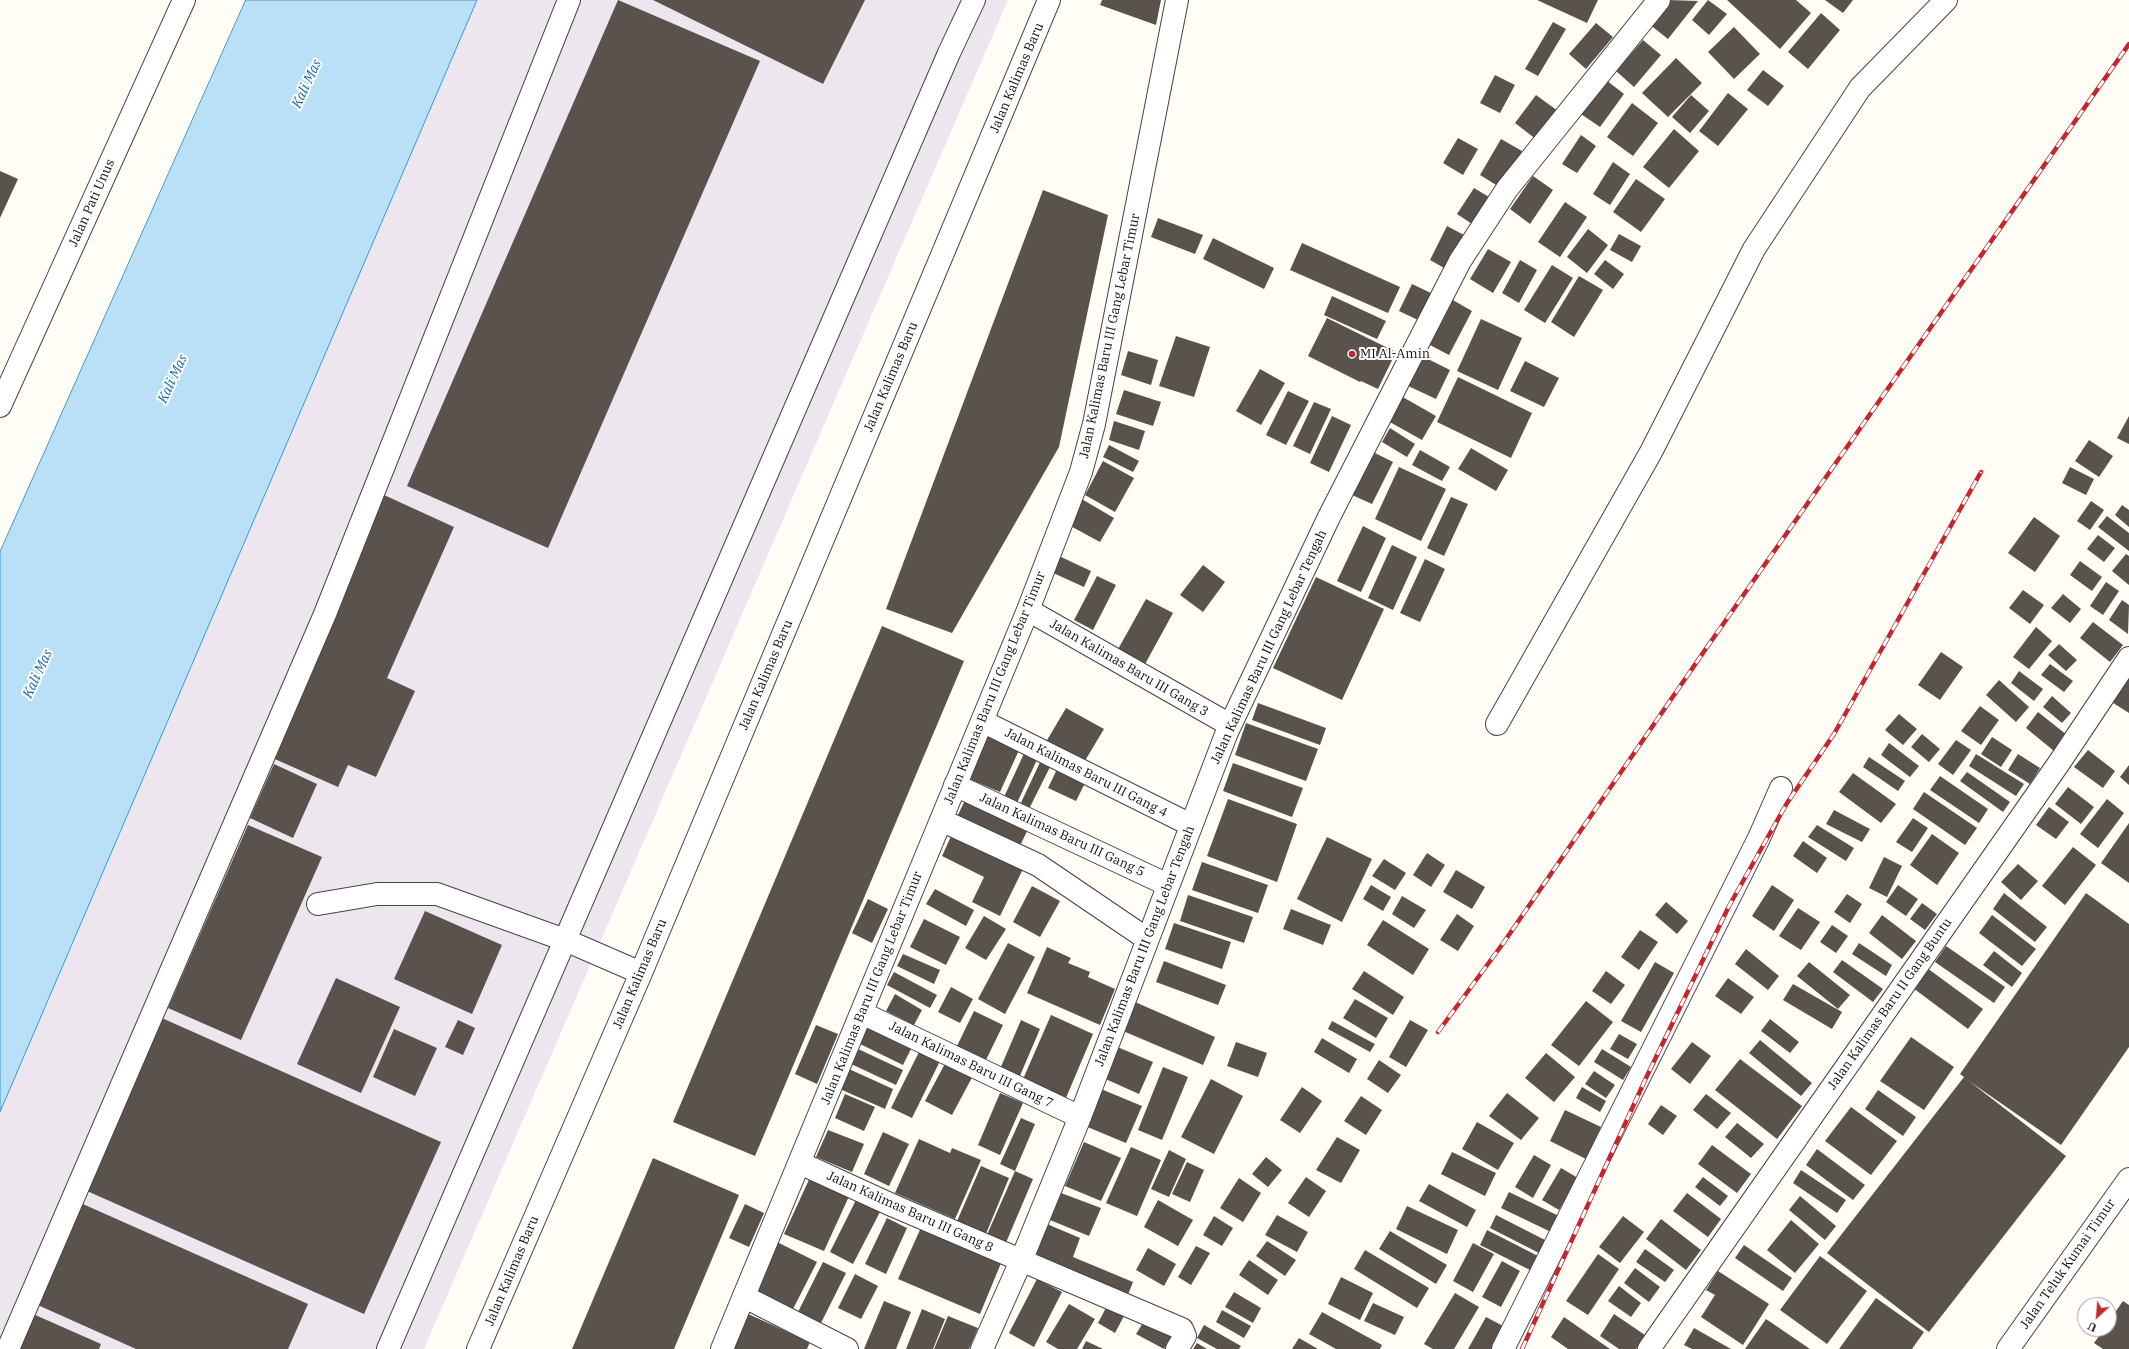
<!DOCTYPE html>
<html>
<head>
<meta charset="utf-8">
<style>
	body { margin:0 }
	#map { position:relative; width:2129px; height:1349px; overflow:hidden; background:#fffdf5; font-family:"IBM Plex Serif",serif }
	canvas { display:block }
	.north { position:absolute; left:2077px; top:1297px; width:40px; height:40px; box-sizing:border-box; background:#fff; border:1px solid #a0a0a0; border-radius:50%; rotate:206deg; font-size:11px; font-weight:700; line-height:16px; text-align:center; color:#111 }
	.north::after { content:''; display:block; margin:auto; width:14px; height:18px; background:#c4262e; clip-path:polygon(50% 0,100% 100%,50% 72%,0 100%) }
</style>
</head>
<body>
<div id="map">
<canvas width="2129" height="1349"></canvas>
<div class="north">U</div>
</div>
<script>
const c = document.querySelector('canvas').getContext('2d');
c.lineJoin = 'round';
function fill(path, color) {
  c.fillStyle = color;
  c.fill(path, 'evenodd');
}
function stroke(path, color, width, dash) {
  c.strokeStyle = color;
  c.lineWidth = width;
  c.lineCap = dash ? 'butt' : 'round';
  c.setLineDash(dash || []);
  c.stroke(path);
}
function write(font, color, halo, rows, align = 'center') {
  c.font = font + ' "IBM Plex Serif",serif';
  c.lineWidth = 4;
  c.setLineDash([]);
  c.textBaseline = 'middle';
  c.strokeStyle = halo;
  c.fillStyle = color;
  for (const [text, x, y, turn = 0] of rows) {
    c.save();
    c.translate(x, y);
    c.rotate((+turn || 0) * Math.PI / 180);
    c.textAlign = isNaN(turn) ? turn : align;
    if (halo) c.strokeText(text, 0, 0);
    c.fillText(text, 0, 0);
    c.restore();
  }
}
const industrial = new Path2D(`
	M477,0h531l-584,1349h-424v-237z`);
const water = new Path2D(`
	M246,0h231l-477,1112v-560z`);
const building = new Path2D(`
	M618,0l142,61 -212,487 -141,-62z
	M653,0h212l-42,84z
	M1102,0h59l-5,25 -56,-20z
	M1537,0h61l-11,23z
	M1668,0l30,1 -30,38 -19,-15z
	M1708,0l19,14 -18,21 -17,-15z
	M1727,0h69l15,13 -31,36z
	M1825,0h28l-10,13z
	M1821,13l19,17 -32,39 -20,-17z
	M1553,22l13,7 -28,47 -13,-7z
	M1596,23l17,14 -27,32 -17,-15z
	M1734,27l26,27 -26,25 -26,-27z
	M1643,40l18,15 -27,32 -18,-16z
	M1676,58l26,25 -34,34 -26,-24z
	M1763,70l21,16 -16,20 -21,-16z
	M1495,75l20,10 -15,28 -20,-10z
	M1606,80l18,14 -24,33 -19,-13z
	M1728,93l20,16 -30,37 -19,-15z
	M1536,95l22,16 -21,29 -22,-17z
	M1691,95l18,16 -19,22 -18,-16z
	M1632,103l26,20 -25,33 -26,-19z
	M1674,129l25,22 -30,37 -26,-21z
	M1581,135l15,11 -19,27 -15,-9z
	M1458,138l20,11 -15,26 -20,-12z
	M1501,139l21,12 -21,37 -21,-13z
	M1613,162l17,12 -20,31 -17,-11z
	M0,171l18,8 -18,39z
	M1533,176l20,14 -23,34 -20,-15z
	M1636,179l29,20 -24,33 -28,-20z
	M1474,188l15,9 -17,27 -15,-10z
	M1043,190l65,25 -49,232 -107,186 -66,-24z
	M1565,202l22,15 -27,40 -22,-15z
	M1158,218l45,17 -8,19 -44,-17z
	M1447,226l17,9 -18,34 -16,-9z
	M1588,229l20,16 -21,28 -20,-16z
	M1619,234l22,12 -9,16 -22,-12z
	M1213,238l61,30 -10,21 -61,-30z
	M1302,243l98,44 -12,26 -98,-43z
	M1488,249l23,13 -18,31 -23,-14z
	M1520,260l17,10 -18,33 -17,-10z
	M1605,260l19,14 -11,15 -19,-15z
	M1552,265l21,13 -28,45 -21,-13z
	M1579,276l24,14 -29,47 -23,-15z
	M1412,284l21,10 -13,27 -21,-10z
	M1332,296l54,25 -9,18 -53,-24z
	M1451,299l21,12 -23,44 -21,-11z
	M1327,318l69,34 -18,37 -17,-8 -1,1 -52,-26z
	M1481,319l41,19 -24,52 -41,-19z
	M1176,336l34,11 -16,50 -35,-11z
	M1128,351l30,9 -7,25 -30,-10z
	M1420,355l30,15 -14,29 -30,-14z
	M1525,361l34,17 -15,29 -34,-16z
	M1260,369l25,14 -24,42 -25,-14z
	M1458,377l74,36 -21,45 -74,-36z
	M1124,390l37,12 -8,24 -37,-12z
	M1288,391l21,10 -23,44 -20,-10z
	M1401,396l35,20 -14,24 -34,-19z
	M1314,402l17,7 -21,45 -17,-8z
	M1332,416l19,9 -22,47 -19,-9z
	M2129,416v28l-12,-6z
	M1114,421l31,10 -6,19 -30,-10z
	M1390,428l25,16 -8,13 -25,-15z
	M2089,440l24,16 -14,21 -24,-16z
	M1109,445l30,16 -6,11 -30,-15z
	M1471,448l37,22 -12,21 -38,-22z
	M1420,450l30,17 -8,14 -30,-16z
	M1373,452l20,10 -21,42 -20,-9z
	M1103,461l31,17 -19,34 -30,-17z
	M1399,467l47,22 -25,52 -46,-22z
	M2070,467l24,12 -8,16 -24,-12z
	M384,495l70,32 -67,151 28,13 -39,86 -28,-12 -10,22 -70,-31z
	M1451,497l17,7 -24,52 -17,-8z
	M1080,498l34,20 -14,24 -35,-19z
	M2091,501l13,9 -14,20 -13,-9z
	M2122,505l7,5v17l-14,-12z
	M2107,516l22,17v18l-31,-24z
	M2034,517l26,19 -25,36 -27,-19z
	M1363,526l23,12 -25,54 -24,-11z
	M2098,535l17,13 -11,14 -17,-13z
	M1392,545l25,12 -24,53 -25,-12z
	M2126,554l3,2v29l-17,-14z
	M1059,556l32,15 -7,16 -33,-15z
	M1425,559l20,10 -25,53 -20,-9z
	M2080,561l22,16 -10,14 -22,-16z
	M1203,565l22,17 -22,30 -23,-17z
	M1097,576l19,9 -23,45 -19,-10z
	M1316,577l68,32 -42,91 -69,-32z
	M2106,582l13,9 -16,24 -13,-9z
	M2023,590l21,15 -14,19 -21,-16z
	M2063,594l18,15 -11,14 -19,-15z
	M1146,599l27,14 -29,53 -27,-15z
	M2122,600l7,5 -1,29 -19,-14z
	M2093,622l30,23 -13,17 -30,-24z
	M882,626l82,35 -209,495 -82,-34z
	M2036,627l16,14 -23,28 -16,-12z
	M2059,644l18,16 -11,11 -18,-16z
	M1941,652l22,15 -23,33 -22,-15z
	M2050,664l23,17 -9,11 -23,-17z
	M2019,671l24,18 -9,12 -23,-18z
	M2129,672v41l-19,-12z
	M1999,680l30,27 -13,15 -30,-27z
	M2052,696l19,17 -9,10 -19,-16z
	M1258,703l68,25 -6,17 -68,-25z
	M1980,706l19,14 -18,25 -20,-14z
	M1066,708l38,21 -21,35 -37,-22z
	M2038,712l29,23 -13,16 -28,-23z
	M1899,714l18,15 -14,16 -18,-15z
	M1246,723l72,26 -12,32 -71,-26z
	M983,731l37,17 -20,44 -38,-16z
	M1922,734l18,15 -11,13 -18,-15z
	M1992,737l20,13 -11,17 -20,-13z
	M1956,740l15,10 -18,25 -15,-11z
	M1889,743l30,23 -9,11 -29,-22z
	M1027,747l13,6 -23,50 -13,-6z
	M2088,750l27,21 -12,17 -29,-21z
	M1976,754l48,30 -8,12 -47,-30z
	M2018,754l22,14 -10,16 -22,-14z
	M1043,756l10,5 -26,52 -9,-4z
	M1869,757l36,24 -7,10 -35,-24z
	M1233,763l70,25 -11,29 -69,-26z
	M274,764l43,20 -24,54 -43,-20z
	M1059,765l28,14 -11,22 -28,-13z
	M2129,765v20l-9,-8z
	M1967,772l43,30 -7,10 -43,-31z
	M1853,773l43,31 -15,19 -42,-31z
	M1940,776l48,33 -9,14 -49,-33z
	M2068,787l26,20 -13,17 -26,-20z
	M1924,792l53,36 -12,17 -52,-36z
	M967,796l63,29 -11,23 -63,-29z
	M1228,799l69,25 -20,58 -70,-26z
	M2107,799l17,14 -26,35 -18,-14z
	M2049,807l20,15 -13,17 -20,-14z
	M1834,810l36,19 -8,13 -36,-18z
	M1913,818l15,10 -16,24 -16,-10z
	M2129,823v60l-28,-20z
	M248,825l74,32 -81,183 -73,-32z
	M1817,825l37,23 -8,13 -38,-24z
	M953,832l71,35 -24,49 -28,-14 12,-25 -42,-21z
	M1932,834l27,19 -22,32 -27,-20z
	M1327,837l45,22 -30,63 -45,-23z
	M1803,841l24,17 -10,15 -24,-17z
	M2073,847l23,18 -31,40 -23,-19z
	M1427,853l18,12 -14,22 -18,-12z
	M1884,857l18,9 -15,31 -18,-9z
	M1384,859l22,14 -11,17 -23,-14z
	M1202,862l66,23 -10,28 -66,-23z
	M2018,864l20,17 -17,19 -20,-18z
	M1456,870l29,17 -13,22 -29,-17z
	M1371,885l20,12 -8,14 -20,-12z
	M1772,885l22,15 -20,31 -22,-15z
	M1898,885l20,14 -12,17 -20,-14z
	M1032,886l28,15 -20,36 -27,-15z
	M935,889l39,21 -8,16 -40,-22z
	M2004,893l43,34 -12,15 -42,-33z
	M2086,893l43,31v123l-68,98 -92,-64 97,75 -137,176 -102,-79 137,-176 -4,-3z
	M1847,894l15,10 -12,19 -16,-11z
	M1188,895l65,22 -9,26 -64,-22z
	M1402,896l24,14 -12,18 -22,-14z
	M868,899l20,10 -16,34 -20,-10z
	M1666,902l22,19 -11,13 -22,-19z
	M1922,903l15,11 -12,16 -15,-11z
	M1798,908l22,14 -19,28 -22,-14z
	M1291,909l40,16 -8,20 -40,-16z
	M425,911l77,34 -30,69 -78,-35z
	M1457,914l17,12 -16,25 -18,-11z
	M1882,915l34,26 -14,18 -33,-26z
	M1992,915l44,34 -14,17 -43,-33z
	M984,916l22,13 -20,31 -21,-12z
	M924,919l36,18 -14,28 -36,-18z
	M1383,920l46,29 -16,26 -46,-30z
	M1174,923l57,19 -9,27 -57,-20z
	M1832,925l16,11 -12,17 -16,-11z
	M1640,930l18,12 -19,28 -18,-13z
	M1008,943l27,14 -30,57 -27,-15z
	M1859,943l33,22 -6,11 -34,-22z
	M1946,946l59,41 -11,16 -59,-41z
	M1047,947l24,11 -3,5 22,9 -2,5 27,12 -15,36 -73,-32z
	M1746,949l33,27 -11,14 -33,-26z
	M1994,951l28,22 -10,14 -29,-22z
	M903,954l37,16 -6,14 -37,-18z
	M1842,960l41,29 -10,13 -40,-30z
	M1164,961l62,24 -8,20 -62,-23z
	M1655,962l19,11 -33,59 -20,-11z
	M1809,962l41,33 -12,14 -41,-33z
	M1927,968l56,41 -15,20 -55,-41z
	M1364,971l40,26 -11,18 -41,-26z
	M1606,971l19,14 -14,19 -19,-13z
	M894,972l43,23 -7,13 -43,-23z
	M336,978l64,29 -39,86 -64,-29z
	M1728,978l26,19 -13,17 -26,-18z
	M1793,984l49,28 -10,17 -49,-29z
	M951,987l22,12 -13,24 -22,-11z
	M895,994l27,16 -8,15 -28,-14z
	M1355,999l33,19 -12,20 -33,-20z
	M1586,1001l27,21 -34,44 -28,-21z
	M1135,1002l80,35 -12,28 -80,-34z
	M974,1011l29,14 -18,37 -29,-14z
	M155,1015l286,127 -77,172 -286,-127z
	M1051,1015l42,19 -30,71 -43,-19z
	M1770,1019l29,23 -9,11 -29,-22z
	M458,1020l17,8 -12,27 -18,-8z
	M1021,1020l19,9 -21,49 -19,-9z
	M1410,1020l18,10 -22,37 -17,-10z
	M1332,1021l43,23 -5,8 -42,-23z
	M866,1022l47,23 -10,20 -47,-23z
	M816,1025l22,9 -21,50 -22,-10z
	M394,1029l43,19 -22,48 -42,-19z
	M1619,1034l18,10 -9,15 -18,-10z
	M1911,1037l43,30 -30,43 -44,-29z
	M1322,1038l35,21 -8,14 -35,-21z
	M1760,1040l52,43 -11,13 -52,-43z
	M1236,1042l31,11 -9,24 -31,-11z
	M1692,1042l19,14 -21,28 -19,-15z
	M922,1046l20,11 -30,61 -21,-10z
	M1115,1046l38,16 -14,32 -38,-17z
	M856,1048l47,22 -7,15 -47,-22z
	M1602,1049l29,18 -8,13 -29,-18z
	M1546,1053l29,24 -21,25 -29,-24z
	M948,1058l27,14 -23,43 -27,-14z
	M1740,1059l62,47 -25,33 -62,-49z
	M1379,1060l22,15 -13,18 -21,-14z
	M1163,1067l25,10 -26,63 -24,-10z
	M849,1069l44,20 -8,20 -45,-20z
	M1594,1071l21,14 -9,13 -21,-14z
	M1211,1079l32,17 -29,58 -33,-17z
	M1302,1087l20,14 -22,32 -20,-13z
	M1582,1087l24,14 -6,11 -24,-14z
	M1101,1089l41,17 -16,37 -41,-17z
	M1878,1090l38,27 -13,19 -38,-27z
	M1000,1093l23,10 -23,52 -22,-10z
	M1507,1093l32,25 -18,22 -32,-24z
	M845,1094l30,13 -11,24 -29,-13z
	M1706,1094l25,19 -14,16 -24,-19z
	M1361,1096l21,14 -16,25 -22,-14z
	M1661,1105l16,11 -14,19 -15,-11z
	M1851,1107l46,34 -26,34 -46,-34z
	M1565,1110l36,17 -15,32 -36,-18z
	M1021,1118l14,6 -20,47 -15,-7z
	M1477,1122l37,21 -16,27 -36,-21z
	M1737,1123l27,21 -13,14 -26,-21z
	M828,1130l36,14 -12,28 -36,-15z
	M883,1132l26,12 -20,42 -25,-12z
	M1337,1137l23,13 -19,33 -25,-13z
	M919,1139l31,14 2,-5 29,12 -26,59 -60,-26z
	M1084,1142l37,16 -20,43 -36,-15z
	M1712,1145l39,29 -14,19 -39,-29z
	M1131,1147l30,13 -24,56 -31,-13z
	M1817,1149l48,36 -12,15 -47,-35z
	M1169,1150l17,9 -17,38 -18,-8z
	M1452,1152l44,21 -11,23 -44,-22z
	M1534,1155l17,10 -18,33 -18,-11z
	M1266,1157l16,13 -14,17 -16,-13z
	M653,1158l86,37 -65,154h-102z
	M1187,1162l17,8 -14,32 -18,-8z
	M981,1166l28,12 -26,63 -29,-13z
	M1561,1168l17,10 -19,32 -17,-10z
	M1801,1170l45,30 -9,13 -44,-30z
	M1015,1171l18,8 -28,66 -19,-8z
	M812,1173l39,19 -27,59 -40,-17z
	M1306,1177l20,14 -17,26 -21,-14z
	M1703,1177l25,19 -8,10 -25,-19z
	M1239,1178l22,15 -18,29 -23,-14z
	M1429,1184l47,26 -9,17 -48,-26z
	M1509,1192l52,25 -8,16 -52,-25z
	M1061,1193l40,15 -12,28 -39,-16z
	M1687,1193l34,26 -13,18 -35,-26z
	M1800,1196l36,30 -11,14 -36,-30z
	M857,1198l24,12 -28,54 -23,-12z
	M1158,1200l35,20 -15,26 -34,-19z
	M76,1201l232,103 -20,45h-152l-105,-47z
	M745,1204l19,9 -15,34 -20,-9z
	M1407,1206l51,24 -11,24 -51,-25z
	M1277,1215l31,17 -11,20 -32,-17z
	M1496,1215l49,25 -6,13 -49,-25z
	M1214,1216l19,12 -11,18 -19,-11z
	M1623,1216l21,16 -24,31 -21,-16z
	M887,1218l20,10 -21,46 -21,-10z
	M1661,1219l40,31 -15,20 -40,-31z
	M1791,1220l28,24 -24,29 -28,-23z
	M923,1223l81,33 -24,58 -82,-35z
	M1047,1224l33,14 -7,19 60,25 -8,20 -94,-39z
	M1487,1230l51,26 -8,14 -50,-25z
	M1390,1231l57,34 -11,19 -57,-35z
	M1267,1241l29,19 -11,16 -29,-20z
	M777,1242l40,20 -25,49 -39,-20z
	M1473,1243l21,11 -21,38 -20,-11z
	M1744,1245l48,33 -9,13 -48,-33z
	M1196,1246l14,7 -19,32 -13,-8z
	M1148,1248l28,16 -12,22 -28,-16z
	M1645,1249l29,21 -9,12 -29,-20z
	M1365,1250l64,38 -12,20 -63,-39z
	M1598,1254l21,15 -31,46 -22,-14z
	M1820,1256l47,35 -40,53 -47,-34z
	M1249,1260l29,20 -10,15 -29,-20z
	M1502,1261l18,10 -19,36 -19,-10z
	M823,1262l23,11 -25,50 -23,-11z
	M1635,1268l25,19 -11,15 -25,-19z
	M1718,1271l51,33 -26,41 -42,-28 14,-22 -9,-5z
	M855,1274l23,12 -17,33 -23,-11z
	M1341,1277l32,16 -13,27 -32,-16z
	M1037,1279l25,13 -28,55 -25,-14z
	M1619,1286l22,17 -10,14 -23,-16z
	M1234,1292l27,16 -8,15 -28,-16z
	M1455,1293l24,14 -25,42h-21l-9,-5z
	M1876,1298l48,34 -12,17h-73z
	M884,1301l27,11 -15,37h-32z
	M2123,1301l6,4v44h-26l-9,-6 10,-14h5v-8z
	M1373,1303l31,14 -9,18 -31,-14z
	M1069,1304l26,15 -18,30h-19l-12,-7z
	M1108,1304l17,10 -10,19 -17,-10z
	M922,1309l23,10 -12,30h-27z
	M1222,1310l29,16 -7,12 -28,-16z
	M1322,1312l60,33 -2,4h-44l-27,-15z
	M746,1313l64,29 -3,7h-78z
	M33,1314l68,30 -2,5h-81z
	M1614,1314l31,21 -9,14h-17l-19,-13z
	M948,1316l30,12 -9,21h-35z
	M1486,1317l21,11 -11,21h-28z
	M1564,1317l46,32h-42l-17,-12z
	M1146,1318l27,16 -9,15 -28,-15z
	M1766,1319l44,30h-65z
	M1204,1325l37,21 -2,3h-22l-20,-11z
	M1694,1328l37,21h-39l-8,-4z
	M1299,1338l19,11h-26z
	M1086,1341l17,8h-21z
	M1197,1343l10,6h-14z`);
const minor = new Path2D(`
	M0,406l184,-406
	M1028,610l202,115
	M982,721l209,104
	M1497,724l154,-272 103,-203 106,-161 86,-88
	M955,785l213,100
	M941,820l97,45 109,74
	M318,904l59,-10h60l128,46 76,33
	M862,1013l218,104
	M800,1163l94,43 288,123 3,7 -8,13
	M745,1297l102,52
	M8,1349l317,-735 244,-614
	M388,1349l561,-1296 25,-53
	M478,1349l163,-376 408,-973
	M722,1349l306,-739 53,-138 13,-48 83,-424
	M982,1349l39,-88 59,-144 147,-385 102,-215 131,-256 47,-72 152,-189
	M1503,1349l256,-511 22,-50
	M1649,1349l410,-586 70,-105
	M2008,1349l121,-170`);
const rail = new Path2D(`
	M1438,1032l66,-90 201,-292 424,-606
	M1522,1349l124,-271 83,-172 58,-103 47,-69 147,-262`);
const markers = [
	[1352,354,4,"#c4262e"]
];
const streetNames = [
	["Jalan Kalimas Baru",1017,78,-67],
	["Jalan Pati Unus",92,203,-66],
	["Jalan Kalimas Baru III Gang Lebar Timur",1110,336,-78],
	["Jalan Kalimas Baru",891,377,-67],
	["Jalan Kalimas Baru III Gang Lebar Tengah",1269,647,-65],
	["Jalan Kalimas Baru III Gang 3",1129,668,30],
	["Jalan Kalimas Baru",766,675,-67],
	["Jalan Kalimas Baru III Gang Lebar Timur",995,688,-68],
	["Jalan Kalimas Baru III Gang 4",1086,773,27],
	["Jalan Kalimas Baru III Gang 5",1062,835,25],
	["Jalan Kalimas Baru III Gang Lebar Tengah",1145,946,-69],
	["Jalan Kalimas Baru",640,974,-67],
	["Jalan Kalimas Baru III Gang Lebar Timur",872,988,-68],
	["Jalan Kalimas Baru II Gang Buntu",1890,1004,-55],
	["Jalan Kalimas Baru III Gang 7",971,1065,26],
	["Jalan Kalimas Baru III Gang 8",910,1212,24],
	["Jalan Teluk Kumai Timur",2068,1264,-55],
	["Jalan Kalimas Baru",512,1271,-67]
];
const poiNames = [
	["MI Al-Amin",1360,354]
];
const waterNames = [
	["Kali Mas",307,84,-65],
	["Kali Mas",173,379,-65],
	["Kali Mas",38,674,-65]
];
fill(industrial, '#eee6ef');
fill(water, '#b9e0f7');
stroke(water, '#3f96cf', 1);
fill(building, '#5a524d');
stroke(minor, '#444', 24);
stroke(minor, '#fff', 22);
stroke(rail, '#c4262e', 4.5);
stroke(rail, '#fff', 3, [9]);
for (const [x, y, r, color] of markers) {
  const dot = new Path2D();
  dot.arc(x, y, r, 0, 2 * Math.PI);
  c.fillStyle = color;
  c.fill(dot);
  stroke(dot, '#fff', 1.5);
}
write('13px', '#111', '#fff', streetNames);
write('13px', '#111', '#fff', poiNames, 'left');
write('italic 14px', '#1768a6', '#fff', waterNames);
</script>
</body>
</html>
